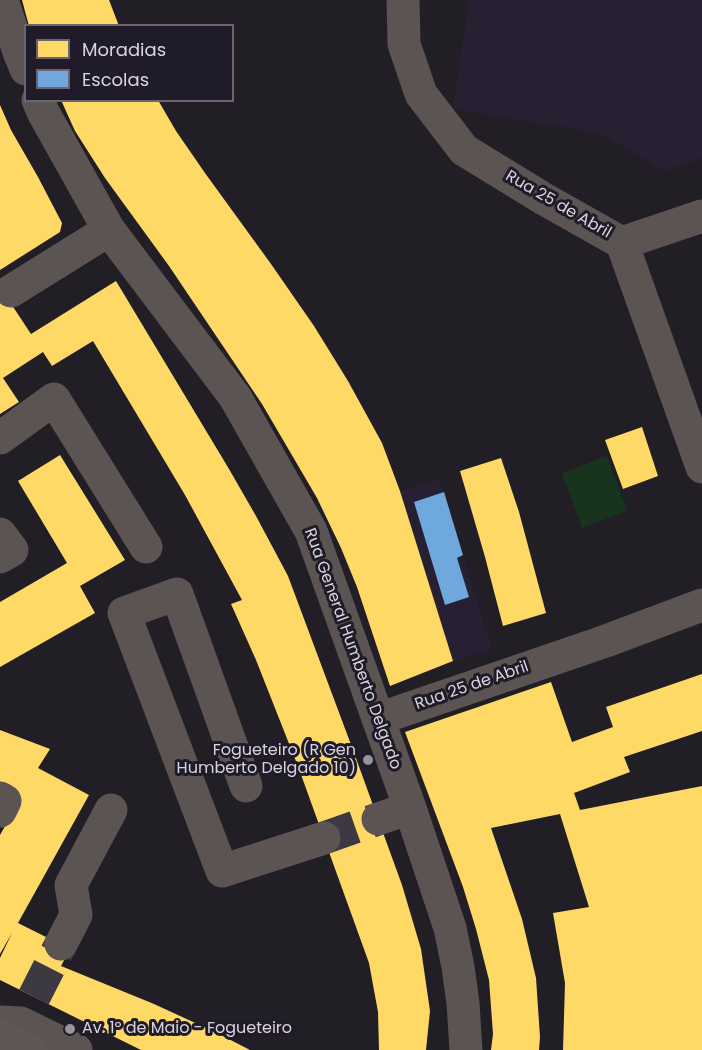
<!DOCTYPE html>
<html>
<head>
<meta charset="utf-8">
<style>
	body { margin:0 }
	#map { position:relative; width:702px; height:1050px; overflow:hidden; background:#211e26; font-family:Poppins,sans-serif }
	canvas { display:block }
	.legend { position:absolute; left:24px; top:24px; width:210px; height:78px; box-sizing:border-box; background:#201b29; border:2px solid #6a6571; margin:0; padding:8px 10px; list-style:none; font-size:18px; color:#d8d4de }
	.legend li { display:flex; align-items:center; gap:12px; height:30px }
	.legend b { width:30px; border:2px solid #6a6571 }
</style>
</head>
<body>
<div id="map">
<canvas width="702" height="1050"></canvas>
<ul class="legend">
<li><b style="height:16px;background:#ffd966"></b>Moradias</li>
<li><b style="height:16px;background:#6fa8dc"></b>Escolas</li>
</ul>
</div>
<script>
const c = document.querySelector('canvas').getContext('2d');
c.lineJoin = 'round';
function fill(path, color) {
  c.fillStyle = color;
  c.fill(path, 'evenodd');
}
function stroke(path, color, width, dash) {
  c.strokeStyle = color;
  c.lineWidth = width;
  c.lineCap = dash ? 'butt' : 'round';
  c.setLineDash(dash || []);
  c.stroke(path);
}
function write(font, color, halo, rows, align = 'center') {
  c.font = font + ' Poppins,sans-serif';
  c.lineWidth = 6;
  c.setLineDash([]);
  c.textBaseline = 'middle';
  c.strokeStyle = halo;
  c.fillStyle = color;
  for (const [text, x, y, turn = 0] of rows) {
    c.save();
    c.translate(x, y);
    c.rotate((+turn || 0) * Math.PI / 180);
    c.textAlign = isNaN(turn) ? turn : align;
    if (halo) c.strokeText(text, 0, 0);
    c.fillText(text, 0, 0);
    c.restore();
  }
}
const built = new Path2D(`
	M469,0h233v158l-37,13 -65,-38 -147,-24z
	M439,479l53,170 -39,12 -53,-170z`);
const green = new Path2D(`
	M607,456l20,55 -45,17 -20,-55z`);
const homes = new Path2D(`
	M22,0h87l10,26h-90z
	M61,100h97l18,31 29,42 66,91 43,62 34,55 34,62 18,48 53,170 -63,25 -33,-99 -16,-39 -24,-50 -55,-94 -93,-138 -64,-88 -30,-47z
	M0,105l11,25 27,47 24,46 -2,9 -60,38z
	M116,281l113,188 27,47 32,60 65,174 49,135 19,64 9,62 -4,39h-47l-1,-38 -9,-49 -70,-194 -43,-109 -25,-56 11,-4 -57,-105 -92,-154 -41,25 -9,-14 -40,26 16,24 -19,12v-127l31,47z
	M642,427l16,49 -35,13 -18,-49z
	M60,455l65,105 -45,26 15,27 -95,54v-65l67,-39 -49,-82z
	M501,458l18,54 27,101 -43,13 -18,-69 -25,-86z
	M702,674v57l-78,26 6,15 -56,21 6,17 122,-24v264h-139l2,-67 -12,-70 36,-6 -29,-93 -69,14 31,91 14,59 4,59 -1,13h-48l2,-16 -4,-54 -13,-51 -13,-42 -58,-155 146,-50 21,60 41,-15 -7,-20z
	M0,730l50,19 -12,19 51,27 -71,128 52,26 -9,17 93,38 63,29 33,17h-109l-141,-70v-22l12,-25 -12,21v-119l21,-37 -21,-13z`);
const schools = new Path2D(`
	M444,492l19,63 -6,3 12,39 -24,8 -31,-103z`);
const minorTunnel = new Path2D(`
	M324,838l54,-19
	M34,997l27,-53`);
const minor = new Path2D(`
	M2,0l17,52 7,17
	M403,0l1,44 17,50 43,56 80,49 78,44 80,224
	M38,100l5,12 66,118 126,167 76,134 99,277 40,120 8,39 5,36 3,47
	M622,243l80,-27
	M11,291l98,-61
	M0,438l54,-39 92,148
	M0,534l12,16 -12,7
	M378,719l228,-78 96,-36
	M246,786l-69,-192 -53,19 98,258 102,-33
	M0,798l5,3 -5,10
	M378,819l32,-11
	M61,944l15,-29 -5,-30 40,-75
	M0,1022l21,1 55,27`);
const major = new Path2D(`
	M0,1035l30,15`);
const markers = [
	[368,760,6,"#98949e"],
	[70,1029,6,"#98949e"]
];
const streetNames = [
	["Rua 25 de Abril",558,205,30],
	["Rua General Humberto Delgado",352,649,70],
	["Rua 25 de Abril",472,686,-19]
];
const poiNames = [
	["Fogueteiro (R Gen",356,751],
	["Humberto Delgado 10)",356,769],
	["Av. 1º de Maio - Fogueteiro",82,1029,"left"]
];
fill(built, '#272032');
fill(green, '#18341d');
fill(homes, '#ffd966');
fill(schools, '#6fa8dc');
stroke(minorTunnel, '#3c3942', 33, [33, 16]);
stroke(minor, '#5b5452', 33);
stroke(major, '#5e5554', 33);
for (const [x, y, r, color] of markers) {
  const dot = new Path2D();
  dot.arc(x, y, r, 0, 2 * Math.PI);
  c.fillStyle = color;
  c.fill(dot);
  stroke(dot, '#201b29', 2);
}
write('16px', '#d8d4de', '#201b29', streetNames);
write('16px', '#d8d4de', '#201b29', poiNames, 'right');
</script>
</body>
</html>
